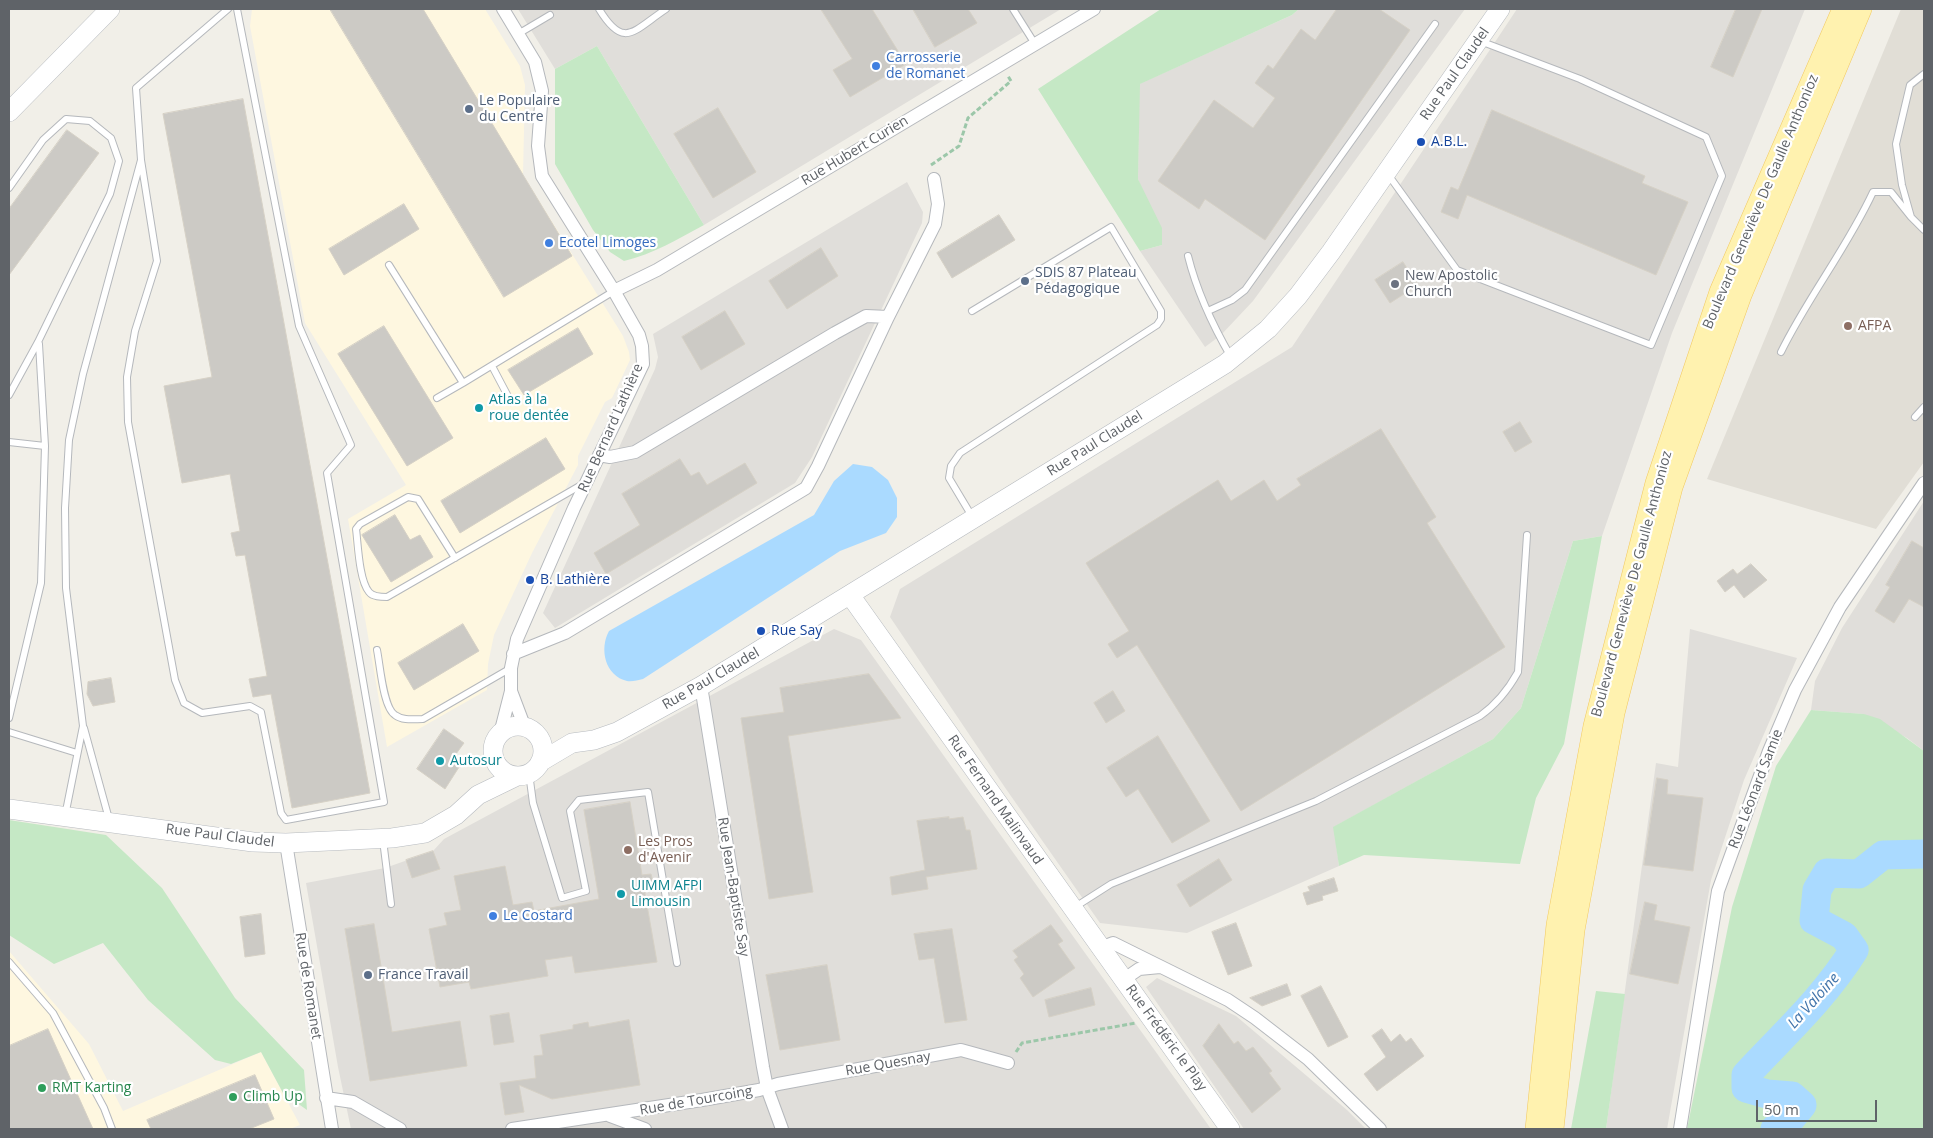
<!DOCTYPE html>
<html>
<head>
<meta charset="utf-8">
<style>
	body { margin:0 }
	#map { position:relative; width:1933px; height:1138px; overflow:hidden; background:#f1efe8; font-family:"Open Sans",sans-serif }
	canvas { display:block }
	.frame { position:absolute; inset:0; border:10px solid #5f6368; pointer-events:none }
	.scale { position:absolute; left:1756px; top:1100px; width:121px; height:22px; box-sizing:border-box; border:2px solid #5f6368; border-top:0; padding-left:6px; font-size:15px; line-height:18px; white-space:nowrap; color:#5f6368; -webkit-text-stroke:4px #fff; paint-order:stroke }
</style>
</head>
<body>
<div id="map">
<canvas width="1933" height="1138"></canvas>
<div class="frame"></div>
<div class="scale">50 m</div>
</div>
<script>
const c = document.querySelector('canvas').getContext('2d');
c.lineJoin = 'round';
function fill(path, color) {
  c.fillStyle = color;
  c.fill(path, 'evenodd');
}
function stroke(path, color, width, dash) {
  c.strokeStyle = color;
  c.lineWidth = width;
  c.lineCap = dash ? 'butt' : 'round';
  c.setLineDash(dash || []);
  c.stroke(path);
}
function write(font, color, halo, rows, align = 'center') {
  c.font = font + ' "Open Sans",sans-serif';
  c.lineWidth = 4.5;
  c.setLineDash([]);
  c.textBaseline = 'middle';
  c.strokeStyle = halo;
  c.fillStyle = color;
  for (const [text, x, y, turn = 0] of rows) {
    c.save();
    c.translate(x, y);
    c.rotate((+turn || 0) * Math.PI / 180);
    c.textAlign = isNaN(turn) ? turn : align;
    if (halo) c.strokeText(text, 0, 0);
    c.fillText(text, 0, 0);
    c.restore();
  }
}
const commercial = new Path2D(`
	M252,9h233l35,57 5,19 -2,90 100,161 6,16 1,8 -18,38 -7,4 -27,54v9l-46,88 -38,82 -6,29 -1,26 -100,57 -39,-228 58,-34 -101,-162 -55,-297z
	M9,951l80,93 34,67 138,-59 39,73 -10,4h-281z`);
const industrial = new Path2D(`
	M518,9h543l-357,216 -107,-179 -42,23z
	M1299,9h166l-212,292 -32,34 -16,12 -65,-96 22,-6 -24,-66 1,-95 153,-69z
	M1517,9h288l-133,324 -70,203 -29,5 -52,167 -28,31 -159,88 5,39 -152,67 -87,-10 -94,-134 -116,-172 10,-28 392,-242z
	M907,182l16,30 -1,11 -110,234 -17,26 -240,145 -12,-15 112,-244 3,-12 -5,-23z
	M1924,501v250l-17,-13 -44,-24 -52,-4 4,-29 27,-53z
	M834,629l27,11 350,489h-860l-13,-62 -32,-184 79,-15 48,-17 11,-12z
	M1690,629l107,29 -53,122 -33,100 -44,249h-61l50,-366 22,4z
	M1157,978l79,38 111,94 19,19h-122l-98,-142z`);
const education = new Path2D(`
	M1901,9h23v453l-48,67 -169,-50z`);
const green = new Path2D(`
	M1161,9h138l-7,6 -152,69 -2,95 24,49v17l-22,6 -102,-162z
	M597,46l107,179c-26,14 -51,29 -80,36l-14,-9 -17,-22 -38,-66v-95z
	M1602,536l-38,208 -28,54 -16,66 -156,-9 -25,11 -6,-39 160,-88 28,-31 52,-167z
	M1811,710l53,4 16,5 44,32v378h-237l45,-222 44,-141z
	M9,820l97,15 56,53 73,110 69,72 3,40 -24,-17 -22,-41 -30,12 -16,-4 -67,-60 -45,-57 -49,21 -45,-29z
	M1596,991l29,3 -19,135h-35z`);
const water = new Path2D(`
	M853,464l19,3 16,13 9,18v19l-11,16 -46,18 -197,128c-5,1 -11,3 -16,2 -22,-5 -28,-32 -18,-50l205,-116 20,-34z`);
const river = new Path2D(`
	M1775,1129l13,-7 14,-17 -10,-9 -25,-2 -21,-6v-13c38,-41 78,-77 108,-125l-10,-14 -30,-16 3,-30 10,-17 32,1 24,-19 41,-1`);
const building = new Path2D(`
	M330,9h93l149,247 -68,41z
	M821,9h51l34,55 -56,33 -17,-27 19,-11z
	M913,9h55l9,14 -42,24z
	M1337,9h42l31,21 -145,210 -60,-41 -6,10 -41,-28 56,-81 39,28 22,-30 -20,-15 13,-18 5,4 28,-40 14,11z
	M1736,9h26l-29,68 -22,-10z
	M243,99l127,694 -78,15 -21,-114 -18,3 -4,-18 18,-3 -22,-121 -9,1 -5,-23 9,-2 -10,-57 -48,9 -18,-97 48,-9 -49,-263z
	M718,108l38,64 -43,26 -39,-64z
	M1492,110l153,66 -3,7 46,19 -32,73 -189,-80 -9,24 -17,-7 10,-25 7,3z
	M67,130l32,23 -90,122v-66z
	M404,204l15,25 -75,46 -15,-26z
	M999,215l16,25 -63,38 -15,-25z
	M821,248l17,28 -51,33 -18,-28z
	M1403,262l15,23 -28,18 -15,-23z
	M725,311l20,33 -44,26 -19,-33z
	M384,326l69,112 -46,28 -69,-112z
	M578,328l15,26 -69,41 -16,-25z
	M1520,422l12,20 -17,10 -12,-20z
	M1381,429l55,88 -9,6 78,124 -264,164 -104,-166 -20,13 -9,-14 21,-13 -43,-68 132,-83 13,21 33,-21 13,21 24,-16 -4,-6z
	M546,438l19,31 -105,64 -19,-32z
	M680,459l11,17 8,-4 8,13 38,-22 12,20 -151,91 -12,-21 46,-28 -18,-31z
	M395,515l15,25 10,-5 13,22 -42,25 -29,-47z
	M1912,541l12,7v59l-15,-8 -15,24 -19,-12 15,-24 -4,-2z
	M1751,564l16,16 -23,18 -10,-13 -9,7 -8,-11 16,-12 4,5z
	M463,624l16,27 -65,39 -16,-27z
	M869,674l32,44 -113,18 25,156 -44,7 -28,-181 43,-6 -4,-24z
	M111,678l4,24 -22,4 -6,-12 1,-12z
	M1113,691l12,20 -19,12 -12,-20z
	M444,729l20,14 -11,15 8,6 -16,25 -28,-20z
	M1158,736l52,85 -38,22 -34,-54 -12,8 -19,-29z
	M1657,778l11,2 -1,14 36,4 -10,73 -49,-6z
	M630,802l12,73 9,-1 3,12 -10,2 13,74 -82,11 -3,-17 -27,4 3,16 -77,13 -2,-7 -29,5 -11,-58 18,-4 -3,-12 17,-3 -7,-34 51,-10 8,39 19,-3 2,9 65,-12 -15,-89z
	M949,817v2l14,-2 3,13h4l7,39 -51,8 2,12 -36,6 -2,-18 35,-7 -8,-49z
	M433,851l7,18 -28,9 -6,-18z
	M1219,859l13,21 -42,27 -13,-22z
	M1334,878l4,13 -16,5 1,4 -16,5 -4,-12 7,-2 -2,-4z
	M1645,902l12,3 -3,15 36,7 -12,57 -48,-10z
	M261,914l4,40 -20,3 -5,-40z
	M1236,923l16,43 -24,9 -16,-43z
	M374,924l18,108 68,-11 7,45 -97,15 -25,-152z
	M1051,925l12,16 -5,3 17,24 -42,29 -13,-19 4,-4 -10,-14 4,-3 -5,-6z
	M952,929l15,91 -22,3 -11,-65 -15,2 -5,-26z
	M827,965l13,75 -60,10 -14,-75z
	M1287,984l4,11 -29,11 -12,-8z
	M1321,986l27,51 -20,10 -27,-51z
	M1091,988l4,17 -46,12 -4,-17z
	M509,1013l5,29 -20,3 -4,-29z
	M629,1020l11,65 -88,14 -33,-14 5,27 -19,3 -5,-32 36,-5 -2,-22 9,-1 -3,-20 33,-6v-4l15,-3 1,5z
	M1219,1024l15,20 4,-3 8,10 7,-4 19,24 -3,2 12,16 -29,24 -49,-67z
	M48,1029l45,100h-84v-83z
	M1382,1029l9,13 9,-8 6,8 5,-4 13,18 -47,35 -13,-17 22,-17 -14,-21z
	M255,1075l19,44 -25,10h-98l-4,-9z`);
const path = new Path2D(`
	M931,165l28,-19 9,-28 43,-37 -3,-5
	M1016,1052l6,-9 114,-20`);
const lane = new Path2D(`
	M599,9c25,41 34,22 67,0
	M1013,9l22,35
	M518,34l32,-19
	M1924,74l-14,11 -14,59 6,41 9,32 13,13
	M141,160l16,101 -22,70 -8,46 1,45 47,258 9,23 18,10 48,-7 11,6 20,101 5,7 98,-18 -57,-329 24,-28 -52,-119 -62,-317
	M1387,173l70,97 194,75 71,-169 -16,-39 -126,-58 -100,-38
	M9,188l34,-48 23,-21 24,2 21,17 8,23 -9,33 -72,148 -29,53
	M1188,256c9,36 25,70 43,101
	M389,265l74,118 151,-92
	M972,311l139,-84 50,84v8l-4,6 -197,128 -9,13 -2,12 24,40
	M1208,311l24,-11 13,-10 190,-266
	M1781,352c27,-55 66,-104 92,-160h18l20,25
	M492,366l19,36
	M437,398l26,-15
	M1915,417l9,-10
	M9,442l36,4
	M455,558l-37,-59 -10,-2 -48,27 -4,5c2,15 3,51 13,63 4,5 12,5 18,5l196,-113
	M377,650c3,14 6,58 18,65 8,6 19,4 28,4l88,-51
	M9,718l32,-135 4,-137 -6,-102
	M84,728l25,91
	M9,732l68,21
	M529,773l4,30 29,95 24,-7 -16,-80 9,-11 69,-8 29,171
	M65,816l18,-90 -17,-138 -1,-80 4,-68 14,-66 58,-214 -5,-72 92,-79
	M383,840l8,64
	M1075,907l36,-23 205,-83 164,-85c17,-12 28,-26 38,-44l9,-137
	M9,962l44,51 51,95 8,21`);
const street = new Path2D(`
	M614,291l43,-21 437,-261
	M599,455l11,2 25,-5 200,-119 31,-17 22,1
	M513,654l52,-21 241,-145 12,-22 70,-149 47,-93 3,-20 -4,-25
	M701,686l62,381 4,21 15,41
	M511,691l14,37
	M500,734l11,-43v-23l6,-29 57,-131 69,-144 -1,-18 -3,-11 -25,-44 -72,-115 -4,-30 4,-55 -7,-29 -32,-53
	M286,843l46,286
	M1100,948l13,-5 115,57 27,18 53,41 72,70
	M1123,980l16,-11 21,-2
	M326,1098l27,4 47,27
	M610,1116l35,13
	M512,1129l190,-29 57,-10 19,-6 183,-34 47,13
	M1680,1129l38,-238 51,-140 26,-61 45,-83 84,-124`);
const secondary = new Path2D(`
	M9,112l101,-103
	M850,595l380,534
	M493 751a25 25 0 1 1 50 0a25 25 0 1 1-50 0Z
	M540,762l32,-19 22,-3 23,-8 84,-46 524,-322 43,-35 30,-33 33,-44 169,-243
	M9,809l244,33 33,1 106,-5 33,-5 31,-18 22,-20 39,-19`);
const primary = new Path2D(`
	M1536,1129l21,-204 37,-199 62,-243 64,-191 123,-283
	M1553,1129l21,-199 40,-217 58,-226 69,-192 120,-286`);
const markers = [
	[876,66,5,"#3f7fe0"],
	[469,109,5,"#5c6f8a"],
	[1421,142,5,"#1a4fb4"],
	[549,243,5,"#3f7fe0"],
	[1025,281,5,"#5c6f8a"],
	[1395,284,5,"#6b7280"],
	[1848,326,5,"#8d6e63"],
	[479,408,5,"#0f9aa8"],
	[530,580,5,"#1a4fb4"],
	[761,631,5,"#1a4fb4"],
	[440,761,5,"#0f9aa8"],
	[628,850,5,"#8d6e63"],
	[621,894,5,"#0f9aa8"],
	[493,916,5,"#3f7fe0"],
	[368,975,5,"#5c6f8a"],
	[42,1088,5,"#2e9e5b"],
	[233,1097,5,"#2e9e5b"]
];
const shopNames = [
	["Carrosserie",886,58],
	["de Romanet",886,74],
	["Ecotel Limoges",559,243],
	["Le Costard",503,916]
];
const streetNames = [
	["Rue Paul Claudel",1455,74,-55],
	["Rue Hubert Curien",855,151,-31],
	["Boulevard Geneviève De Gaulle Anthonioz",1761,202,-67],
	["Rue Bernard Lathière",611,428,-66],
	["Rue Paul Claudel",1095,444,-32],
	["Boulevard Geneviève De Gaulle Anthonioz",1632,584,-75],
	["Rue Paul Claudel",711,679,-30],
	["Rue Léonard Samie",1756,789,-69],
	["Rue Fernand Malinvaud",995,800,55],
	["Rue Paul Claudel",220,836,7],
	["Rue Jean-Baptiste Say",733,887,81],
	["Rue de Romanet",308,986,81],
	["Rue Frédéric le Play",1166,1038,54],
	["Rue Quesnay",888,1064,-10],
	["Rue de Tourcoing",696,1101,-10]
];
const serviceNames = [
	["Le Populaire",479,101],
	["du Centre",479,117],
	["SDIS 87 Plateau",1035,273],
	["Pédagogique",1035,289],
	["France Travail",378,975]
];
const transitNames = [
	["A.B.L.",1431,142],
	["B. Lathière",540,580],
	["Rue Say",771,631]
];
const worshipNames = [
	["New Apostolic",1405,276],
	["Church",1405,292]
];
const educationNames = [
	["AFPA",1858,326],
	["Les Pros",638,842],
	["d'Avenir",638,858]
];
const cultureNames = [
	["Atlas à la",489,400],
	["roue dentée",489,416],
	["Autosur",450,761],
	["UIMM AFPI",631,886],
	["Limousin",631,902]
];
const leisureNames = [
	["RMT Karting",52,1088],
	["Climb Up",243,1097]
];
const waterNames = [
	["La Valoine",1814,1001,-48]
];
fill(commercial, '#fef7e0');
fill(industrial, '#e0deda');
fill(education, '#e1ded6');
fill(green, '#c5e8c5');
fill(water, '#aadaff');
stroke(river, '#aadaff', 29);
fill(building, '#cccac5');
stroke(building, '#d6d1c6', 1);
stroke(lane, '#b5b8bc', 8);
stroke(street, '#b5b8bc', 14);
stroke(secondary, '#b6babf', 20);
stroke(primary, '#f2c960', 22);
stroke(path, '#9cc7a9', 3, [5, 2.5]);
stroke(lane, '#fff', 6);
stroke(street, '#fff', 12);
stroke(secondary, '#fff', 19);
stroke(primary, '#fff2af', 21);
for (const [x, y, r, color] of markers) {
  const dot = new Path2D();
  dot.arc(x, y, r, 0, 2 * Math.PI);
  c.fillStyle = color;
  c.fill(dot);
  stroke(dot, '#fff', 2);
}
write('14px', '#366cbe', '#fff', shopNames, 'left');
write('14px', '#5f6368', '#fff', streetNames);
write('14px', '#4e5e75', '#fff', serviceNames, 'left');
write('14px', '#164399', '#fff', transitNames, 'left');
write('14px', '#5b616d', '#fff', worshipNames, 'left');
write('14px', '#785e54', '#fff', educationNames, 'left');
write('14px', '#0d838f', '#fff', cultureNames, 'left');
write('14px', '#27864d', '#fff', leisureNames, 'left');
write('italic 15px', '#4174aa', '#fff', waterNames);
</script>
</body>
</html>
